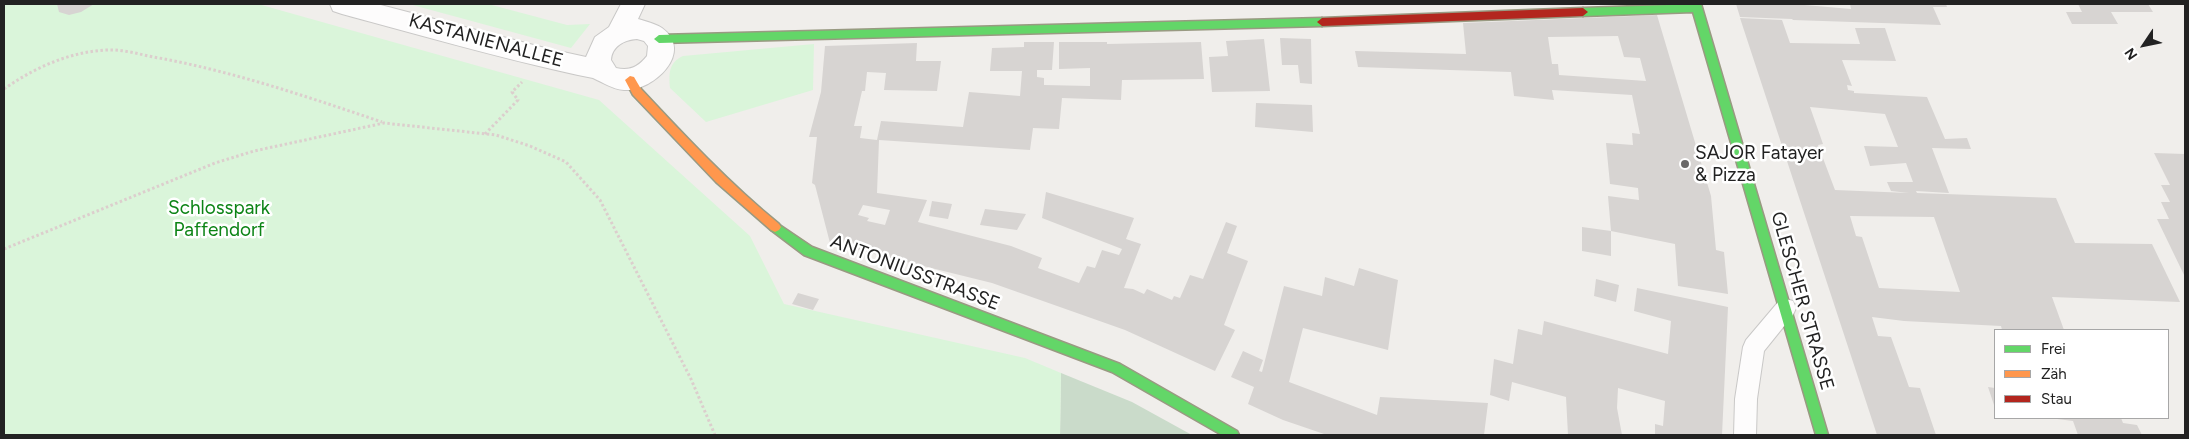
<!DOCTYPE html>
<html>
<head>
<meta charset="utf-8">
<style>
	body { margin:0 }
	#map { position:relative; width:2189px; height:439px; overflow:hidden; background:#f0eeeb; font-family:Figtree,sans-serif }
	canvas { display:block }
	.frame { position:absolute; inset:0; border:5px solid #222; pointer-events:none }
	.legend { position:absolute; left:1994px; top:329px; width:175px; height:90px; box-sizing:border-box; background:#fff; border:1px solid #a7a7a7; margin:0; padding:6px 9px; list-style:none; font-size:15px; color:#222 }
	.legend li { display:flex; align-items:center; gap:10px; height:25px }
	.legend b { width:25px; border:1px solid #a7a7a7 }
	.north { position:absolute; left:2119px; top:20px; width:50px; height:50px; -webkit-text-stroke:4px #fff; paint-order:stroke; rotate:236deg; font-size:14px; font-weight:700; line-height:20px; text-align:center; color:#222 }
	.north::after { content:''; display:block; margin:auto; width:18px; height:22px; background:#222; clip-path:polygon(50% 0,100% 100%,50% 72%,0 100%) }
</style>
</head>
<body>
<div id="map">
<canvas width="2189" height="439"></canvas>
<div class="frame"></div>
<ul class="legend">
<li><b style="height:6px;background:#63d668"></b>Frei</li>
<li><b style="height:6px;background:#ff974d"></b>Zäh</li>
<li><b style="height:6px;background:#b3261e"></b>Stau</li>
</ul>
<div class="north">N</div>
</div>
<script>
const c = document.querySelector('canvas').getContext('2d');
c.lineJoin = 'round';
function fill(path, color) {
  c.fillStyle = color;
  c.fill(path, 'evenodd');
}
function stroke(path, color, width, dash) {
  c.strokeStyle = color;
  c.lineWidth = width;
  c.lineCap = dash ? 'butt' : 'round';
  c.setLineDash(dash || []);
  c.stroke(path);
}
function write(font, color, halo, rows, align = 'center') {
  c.font = font + ' Figtree,sans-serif';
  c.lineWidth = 5;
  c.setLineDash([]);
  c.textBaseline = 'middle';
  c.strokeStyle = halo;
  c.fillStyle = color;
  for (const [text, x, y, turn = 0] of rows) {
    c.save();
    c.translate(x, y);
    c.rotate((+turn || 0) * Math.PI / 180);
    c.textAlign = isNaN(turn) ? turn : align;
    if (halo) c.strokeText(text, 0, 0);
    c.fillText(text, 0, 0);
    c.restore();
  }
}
const cemetery = new Path2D(`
	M1061,373l71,29 60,33h-132z`);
const park = new Path2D(`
	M4,4h254l341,96 151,136 34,68 241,54 36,15 -1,62h-1056z
	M409,4h79l79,21 23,-1 -19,24z
	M814,44l-1,46 -107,32 -36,-34c-1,-14 -2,-25 13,-32z`);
const building = new Path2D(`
	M57,4h37l-13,8 -12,3 -10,-3z
	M1736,4h57l58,5 -1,-5h96l1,3h-14l8,18 -148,-5 -1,-1 -52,-2z
	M2078,4h70l5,8h-42l7,12h-46l-6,-12h16z
	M1657,15l54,181 5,54 8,2 4,42 -50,-8 -3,-42 -64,-13 -3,-35 31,4 -1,-12 -28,-4 -4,-41 27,2 -1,-12 8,1 -8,-39 -80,-5 2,10 -40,-4 -3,-24 -153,-5 -3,-16 111,3 -3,-31zM1618,36l6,21 16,1 6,23 -87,-6 -1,-11h-6l-4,-27z
	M1740,18l42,2 8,23 70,1 -5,-16h30l11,33 -54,-1 10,26 -5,-1 1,5 6,1v2l73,4 18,42 22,-1 4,11 -39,-1 17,45 -33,-2 1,2 139,5 19,45 77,1 28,58 -128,-5 12,33h-62l-1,-4 -97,-5 -32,-4 6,19 13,1 18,50 11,1 16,47h-59zM1810,107l75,7 13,33 -34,-1 6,20 36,-3 7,19h-26l4,9 18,2 -74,-3 -17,-45 5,-1zM1850,216l84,1 26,75 -81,-4 -17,-51 -6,-1z
	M1280,38l31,1 1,45 -12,-1 -2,-18h-16z
	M1264,39l6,52 -58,1 -3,-35 19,-1 -2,-15z
	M1024,42h30l-2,28h-15v7l7,1v7l46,1v-18l-31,1v-27h48v2l94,-2 3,37 -82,1 -1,20 -59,-2 -3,31 -26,-1 -3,22 -151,-10 -2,53 50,7 -9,22 93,24 31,12 -4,10 41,15 8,-17 8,2 7,-18 17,5 3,-6 -80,-31 4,-26 88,26 -8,21 15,5 -17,44 9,1 11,5 3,-5 25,11 2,-4 6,2 10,-23 13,4 23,-57 11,4 -10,27 21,8 -24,64 11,5 -20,41 -90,-41 -133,-47 -162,-40 -15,-58 -3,-2 5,-46h-8l12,-45 4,-46 92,-3 -1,18h25l-4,30 -53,-1 2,-17 -19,-1 -2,19h-3l-8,35h8l-2,12 17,2 4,-19 82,6 6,-35 51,4 2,-25h-32l2,-23 32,-1zM863,205l27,5 -5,15 -18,-4 2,-3 -11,-3z
	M1256,103l56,2 1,27 -58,-5z
	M2154,153l31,1v123l-28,-58h12l-8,-17h9l-9,-17h9z
	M932,201l20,3 -4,15 -19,-3z
	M985,209l41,5 -9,16 -37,-5z
	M1582,227l29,4v25l-29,-5z
	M1359,268l39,12 -10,70 -85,-22 -14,54 88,33 3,-18 108,6 -4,32h-157l-44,-15 -35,-16 6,-17 -23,-10 12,-26 20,9 -4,11 3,1 22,-86 38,10 3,-19 29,9z
	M1596,279l23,6 -3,17 -22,-6z
	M1637,288l91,19 -6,128h-67v-11l8,2 2,-25 -47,-13 -1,20 5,27h-54l-2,-38 -54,-15 -3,19 -19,-6 4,-36 19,5 5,-35 24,6 2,-14 124,33 3,-33 -37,-10z
	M798,293l21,6 -6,11 -21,-6z
	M1988,387l7,1v20z
	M2049,418h72l2,5 14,2 5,10h-64l-5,-14z`);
const path = new Path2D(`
	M4,89c30,-21 65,-37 102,-39 18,-1 35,5 53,8 76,14 149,39 223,64
	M485,134l33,-34 -6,-8 10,-10
	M4,249l211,-86 39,-12 130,-28 112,12 34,11 36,16 34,38 91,179 24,56`);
const lane = new Path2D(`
	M1786,299l7,2 3,7 -3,7 -29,36 -7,48 -1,36h-22l1,-36 8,-52 3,-7 33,-39z`);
const street = new Path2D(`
	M330,4h47l168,44 41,9 9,-20 14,-10 12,-23h24l-7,15c7,2 18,5 24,9 33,24 -9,64 -38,62 -12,-1 -20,-7 -31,-12 -5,-1 -10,-2 -15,-3 -79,-17 -158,-40 -236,-61l-9,-3zM637,39l7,2 4,5 -1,10c-9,11 -17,15 -31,12l-5,-8c1,-14 13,-20 26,-21z`);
const fast = new Path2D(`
	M1701,4l127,431h-12l-123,-423 -110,4 -5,-4 5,-4z
	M1322,18l5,4 -5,4 -663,17 -5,-4 5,-4z
	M775,222l37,25 308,117 117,67 2,4h-17l-110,-63 -308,-117 -33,-25 -2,-3 2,-3z`);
const slow = new Path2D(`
	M630,76l4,1 7,12c44,47 88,94 138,135l2,3 -2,3 -4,2 -4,-2 -55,-48 -83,-87 -8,-15z`);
const jam = new Path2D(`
	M1583,8l5,4 -5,4 -261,10 -5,-4 5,-4z`);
const markers = [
	[1685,164,5,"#6a6968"]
];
const streetNames = [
	["KASTANIENALLEE",486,41,15],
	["ANTONIUSSTRASSE",915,273,21],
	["GLESCHER STRASSE",1802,301,74]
];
const poiNames = [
	["SAJOR Fatayer",1695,153],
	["& Pizza",1695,175]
];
const parkNames = [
	["Schlosspark",219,208],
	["Paffendorf",219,230]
];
fill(cemetery, '#cadbca');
fill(park, '#daf5da');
fill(building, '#d7d4d2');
stroke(lane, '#c9c8c7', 2);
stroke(street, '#c9c8c7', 2);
stroke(fast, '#999a82', 3);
stroke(slow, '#999a82', 3);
stroke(jam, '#999a82', 3);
stroke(path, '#dccecd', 3, [2.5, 2.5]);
fill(lane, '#fdfcfc');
fill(street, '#fdfcfc');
fill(fast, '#63d668');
fill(slow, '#ff974d');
fill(jam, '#b3261e');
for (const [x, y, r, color] of markers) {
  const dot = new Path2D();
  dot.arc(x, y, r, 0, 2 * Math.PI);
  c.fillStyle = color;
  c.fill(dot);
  stroke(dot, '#fff', 2);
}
write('19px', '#222', '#fff', streetNames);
write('19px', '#222', '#fff', poiNames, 'left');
write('19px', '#0c8416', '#fff', parkNames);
</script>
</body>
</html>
